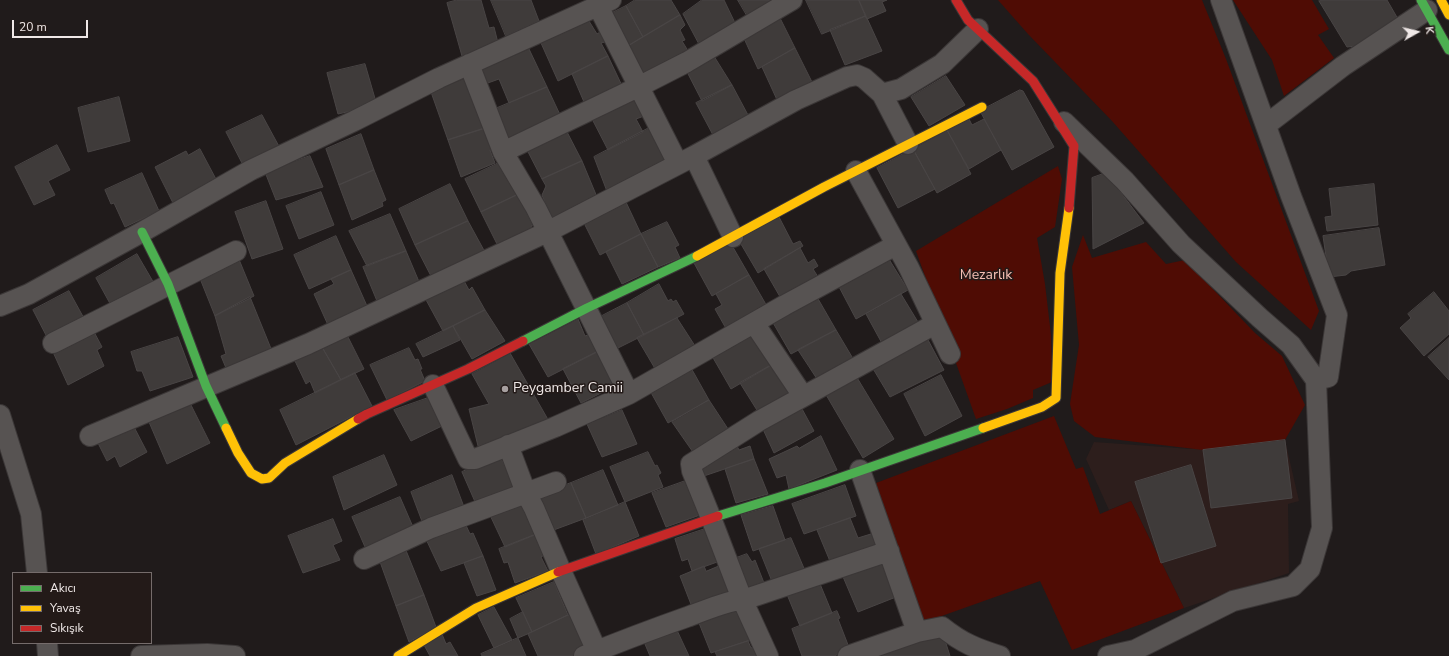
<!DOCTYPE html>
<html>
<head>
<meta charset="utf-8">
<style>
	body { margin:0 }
	#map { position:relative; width:1449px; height:656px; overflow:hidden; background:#201b1b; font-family:"Nunito Sans",sans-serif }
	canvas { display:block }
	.legend { position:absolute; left:12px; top:572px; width:140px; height:72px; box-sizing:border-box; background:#231a18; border:1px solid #756c6b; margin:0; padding:5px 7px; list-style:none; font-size:12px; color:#efe8e7 }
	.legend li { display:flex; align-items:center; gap:8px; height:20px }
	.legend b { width:20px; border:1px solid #756c6b }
	.north { position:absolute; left:1397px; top:12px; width:40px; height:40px; -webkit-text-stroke:3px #231a18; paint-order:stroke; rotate:82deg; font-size:11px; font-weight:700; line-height:16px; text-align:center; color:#efe8e7 }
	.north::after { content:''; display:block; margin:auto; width:14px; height:18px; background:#efe8e7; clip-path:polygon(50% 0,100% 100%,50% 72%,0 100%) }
	.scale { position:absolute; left:12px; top:20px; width:76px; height:18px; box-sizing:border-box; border:2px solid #efe8e7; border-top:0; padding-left:5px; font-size:12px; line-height:14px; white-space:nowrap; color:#efe8e7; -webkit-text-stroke:3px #231a18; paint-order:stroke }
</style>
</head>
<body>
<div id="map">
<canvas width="1449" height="656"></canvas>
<ul class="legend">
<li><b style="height:5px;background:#4caf50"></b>Akıcı</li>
<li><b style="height:5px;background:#ffc107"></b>Yavaş</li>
<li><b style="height:5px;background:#c62828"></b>Sıkışık</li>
</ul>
<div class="north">K</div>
<div class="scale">20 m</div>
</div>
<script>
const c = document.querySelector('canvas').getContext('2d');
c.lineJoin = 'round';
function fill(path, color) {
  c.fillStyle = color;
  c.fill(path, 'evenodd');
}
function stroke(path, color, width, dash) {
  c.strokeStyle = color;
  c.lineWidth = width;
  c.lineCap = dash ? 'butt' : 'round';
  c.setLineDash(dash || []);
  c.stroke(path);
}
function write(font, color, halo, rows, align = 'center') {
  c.font = font + ' "Nunito Sans",sans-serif';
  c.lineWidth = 3;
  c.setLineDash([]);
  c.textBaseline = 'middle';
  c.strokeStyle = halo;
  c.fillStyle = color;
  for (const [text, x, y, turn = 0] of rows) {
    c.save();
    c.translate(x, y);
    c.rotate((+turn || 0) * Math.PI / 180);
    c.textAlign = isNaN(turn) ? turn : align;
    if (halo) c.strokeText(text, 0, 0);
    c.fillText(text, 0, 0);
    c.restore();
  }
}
const built = new Path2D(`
	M1285,440l14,61 -11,3 1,69 -105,35 -53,-107 -22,9 -23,-51 8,-17 97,7z`);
const green = new Path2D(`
	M998,0h204l24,59 93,252 -8,19 -75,-68 -124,-141 -84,-87z
	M1233,0h79l17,29 -11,6 16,23 -50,38 -12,-36z
	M1058,166l4,13 -7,48 -18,11 8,46 6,51 1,47 -19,8v8l-26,11 -31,10 -60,-168z
	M1083,235l9,23 54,-16 20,22 19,-4 70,73 27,23 23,49 -20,35 -82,10 -108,-13 -21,-16 -4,-17 9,-59 -7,-78z
	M1054,416l22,53 7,-2 17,47 31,-13 53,107 -112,42 -32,-69 -118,42 -46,-140z`);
const building = new Path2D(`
	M457,0h24l8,28 5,-1 4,16 -36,13 -15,-53z
	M491,0h40l8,21 -33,15z
	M635,0h36l9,15 -37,22 -17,-31z
	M702,0h22l12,25 -35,23 -18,-34z
	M738,0h40l-30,17z
	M806,0h53l7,16 -44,18z
	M859,0h28l-5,2 4,9 -19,8z
	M1320,0h67l11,19 -42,27 -9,1 -28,-46z
	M626,6l17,31 -15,9 -16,-33z
	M778,14l17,34 -37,21 -16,-35z
	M680,15l5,10 -5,5 5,10 -3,1 8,13 -47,24 -15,-32z
	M866,16l16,35 -37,14 -15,-35z
	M589,21l8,13 3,-2 5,10 -4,1 7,13 -50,25 -17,-38z
	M795,48l18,36 -35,18 -16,-35z
	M529,49l18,38 -38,16 -10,-24 -14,5 -6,-13z
	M712,53l20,32 -30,16 -17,-33z
	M608,56l16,34 -37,19 -15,-35z
	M365,64l11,38 -16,4v3l-22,5 -11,-41z
	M471,76l18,51 -41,13 -17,-48z
	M946,76l19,29 -36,21 -18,-29z
	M732,85l16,30 -35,20 -17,-32z
	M547,87l15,32 -52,24 -15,-34z
	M1020,90l3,1 31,56 -42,23 -32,-59z
	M634,94l10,22 -8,3 7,13 -35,18 -18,-35z
	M119,97l11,44 -42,11 -10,-44z
	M262,115l19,35 -37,17 -18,-35z
	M969,119l3,6 12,-6 17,31 -32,19 -22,-39z
	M489,127l6,22 -5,1 5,13 -34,14 -13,-37z
	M565,128l17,33 -40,18 -17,-33z
	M649,128l17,33 -58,33 -14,-37z
	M947,130l24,44 -34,19 -24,-44z
	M361,134l13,36 -35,15 -13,-36z
	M57,145l13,25 -22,11 7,14 -21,10 -19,-38z
	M200,149l17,32 -44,22 -18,-36 31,-16 2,4z
	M913,149l22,40 -37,19 -21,-40z
	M310,156l13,31 -47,13 -11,-28z
	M503,161l16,33 -38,18 -16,-33z
	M582,161l15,36 -46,21 -9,-23 4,-9 -4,-7z
	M374,170l12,30 -4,2 1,4 -31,14 -13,-35z
	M142,173l17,38 -34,16 -11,-24 -3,1 -6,-14z
	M1106,173l38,50 -51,26 -1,-71z
	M450,184l18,37 -53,24 -16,-36z
	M1374,184l4,41 -51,6 -2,-14 7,-1 -3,-27z
	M321,192l13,33 -35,14 -13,-33z
	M519,194l14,19 -5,2 5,10 -2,1 1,2 -34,18 -17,-34z
	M625,200l16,34 -41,21 -17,-34z
	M266,201l17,48 -31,10 -17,-47z
	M390,214l16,37 -39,15 -18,-35z
	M779,217l14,27 7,-3 3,5 -45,27 -20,-34z
	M468,221l18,33 -54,24 -17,-33z
	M667,222l12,23 -4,2 5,11 -22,9 -17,-33z
	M1379,228l6,37 -34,6 -5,4 -17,2 -6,-41z
	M641,234l17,33 -36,17 -16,-32z
	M336,236l15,34 -42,19 -15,-34z
	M730,242l19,33 -37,21 -18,-33z
	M800,248l8,15 6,-4 4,7 -5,3 7,11 -37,22 -19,-33z
	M406,251l14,33 -43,17 -14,-34z
	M137,254l18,31 -42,24 -17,-31z
	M887,256l21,34 -52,29 -19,-36z
	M238,257l16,39 -39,20 -16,-40z
	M351,270l16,36 -13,5 2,4 -28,10 -14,-31 20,-10 -3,-5z
	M749,275l19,33 -40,24 -13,-23 7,-4 -6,-11z
	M463,279l6,11 3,-3 13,23 -42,21 -18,-33z
	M659,284l9,17 3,-2 2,3 3,-2 8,14 -40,21 -17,-32z
	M69,291l17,31 -37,19 -16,-31z
	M1434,292l15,19v23l-25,22 -24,-28 11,-10 -3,-4z
	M901,294l20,33 -37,20 -18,-33z
	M250,297l22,54 -46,17 -5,-12 5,-2 -11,-38z
	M817,297l19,33 -45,24 -19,-33z
	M627,303l17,32 -26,13 -18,-31z
	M485,310l20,31 -33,18 -19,-33z
	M677,318l20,31 -40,23 -20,-34z
	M578,319l7,17 6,-2 8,17 -51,26 -19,-33z
	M453,326l7,14 -37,17 -7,-13z
	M93,330l9,17 -5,3 7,16 -36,19 -15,-33z
	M836,330l19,32 -36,20 -21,-32z
	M755,332l20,31 -44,26 -19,-33z
	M347,335l17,34 -23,11 -19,-33z
	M178,337l15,40 -43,14 -8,-20h-5l-6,-19z
	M927,338l17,32 -54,27 -18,-30z
	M1449,338v42l-21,-23z
	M322,347l19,33 -26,13 -5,-12 -4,3 -11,-23z
	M409,348l6,12 3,-1 4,10h-2l5,12 -38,19 -17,-35z
	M599,351l18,34 -36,18 -18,-34z
	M510,353l40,70 -72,23 -9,-37 20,-5 -17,-30z
	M775,363l21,31 -36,21 -20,-32z
	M690,366l19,34 -41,23 -19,-34z
	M355,373l17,33 -76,39 -16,-35z
	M941,375l21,41 -37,20 -21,-42z
	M856,376l38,63 -31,19 -38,-65z
	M431,397l13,28 -33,16 -17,-31z
	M709,400l21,32 -35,23 -23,-33z
	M191,405l19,38 -43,21 -18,-42z
	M801,407l13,24 -40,22 -12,-26z
	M622,410l15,34 -35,13 -15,-33z
	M133,425l14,27 -27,15 -5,-11 -8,5 -9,-18z
	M821,436l16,34 -48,19 -3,-14 -9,3 -8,-19 28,-13 2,2z
	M1285,440l7,58 -81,10 -8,-58z
	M735,442l4,8 11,-4 4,13 -53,18 -5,-11z
	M648,452l7,14 2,-1 4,8 -3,2 5,12 -38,15 -15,-35z
	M384,455l13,30 -53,25 -11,-33z
	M500,456l15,31 -39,17 -14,-32z
	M754,459l14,35 -32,9 -11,-34z
	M1191,465l25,81 -55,17 -26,-81z
	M603,470l15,35 -32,13 -15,-35z
	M452,475l12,32 -41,17 -12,-32z
	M691,479l12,35 -37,13 -14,-34z
	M571,483l15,35 -35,13 -14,-35z
	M845,485l11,31 -52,18 -12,-30z
	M400,497l13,30 -48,20 -13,-30z
	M521,500l16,34 -32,13 -16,-34z
	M625,502l14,34 -43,18 -13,-34z
	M773,506l12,34 -32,11 -12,-36z
	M850,518l8,20 16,-5 6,16 -48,17 -15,-36z
	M333,519l9,22 -9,4 7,15 -37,13 -15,-37z
	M464,521l6,13 3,-1 10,23 -42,15 -16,-34z
	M708,528l12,33 -28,10 -4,-12 -6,2 -7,-22z
	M537,534l9,20 -5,3 7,14 -33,12 -7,-21 -4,1 -5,-14z
	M791,538l15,35 -33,11 -14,-35z
	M405,548l19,47 -28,11 -17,-47z
	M747,554l5,8 3,-2 11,28 -19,7 -16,-35z
	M483,556l13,34 -19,6 -13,-33z
	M880,558l16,39 -38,15 -17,-40z
	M722,565l12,32 -40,15 -14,-36 24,-10 2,5z
	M818,579l14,34 -32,13 -14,-34z
	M554,582l14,33 -36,17 -16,-34z
	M424,595l12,32 -27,15 -13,-36z
	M733,605l5,10 4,-1 12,25 -43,14 -14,-35z
	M494,607l18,33 -18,8 -16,-33z
	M837,611l3,7 -2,1 12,31 -16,6h-32l-10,-27z
	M523,612l9,20 -14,6 -8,-19z
	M568,615h3l16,34 -15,7h-34l-10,-22z
	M675,626l14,30h-39l-8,-19z
	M442,634l4,10 4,-2 8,14h-28l-6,-11z
	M943,634l7,22h-82z
	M518,638l8,18h-44l-1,-2z
	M748,641l3,7 4,-2 4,10h-42l-2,-4z`);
const street = new Path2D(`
	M598,6l80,158
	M469,64l34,88 33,56 93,186
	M882,94l26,50
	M1064,122l61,59 56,63 79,74 31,27 25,35 12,-3 9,-62 -46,-119 -70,-196
	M1266,125l77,-59 84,-56
	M503,152l135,-65 49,-25 105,-62
	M694,156l39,81
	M856,171l53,97 41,86
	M0,306l29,-12 113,-62 109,-62 103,-49 85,-43 172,-78
	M754,323l49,73
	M53,343l183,-92
	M433,385l35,74h7l80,-32 74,-33 156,-89 111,-60
	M0,415l31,99 6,59
	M90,436l218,-92 239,-112 147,-76 102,-56 51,-23 10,-2 7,3 18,16 19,-5 41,-25 36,-35
	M508,445l18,48 8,15 27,63 38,85
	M860,470l57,162
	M364,559l67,-31 125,-46
	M47,643l1,13
	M141,656l66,-2 28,2
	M584,656c35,-14 69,-27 103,-39 21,-8 41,-16 62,-19l140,-47
	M768,656l-26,-57 -31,-81 -19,-47 -1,-7 68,-43 176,-97
	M848,656l69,-24 25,-5c20,16 35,22 58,29
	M1108,656l27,-6 98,-49 60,-15 17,-17 12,-41 -6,-148`);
const fast = new Path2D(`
	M1421,0l28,50
	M142,232l26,52 38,102 20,42
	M523,341l64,-33 110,-52
	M718,516l107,-33 158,-55`);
const slow = new Path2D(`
	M1441,0l8,15
	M697,256l127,-69 158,-80
	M226,428l12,25 13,20 11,6 7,-1 16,-15 73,-44
	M983,428l59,-21 14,-9 4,-125 9,-65
	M398,656l78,-48 82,-36`);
const jam = new Path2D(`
	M956,0l12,20 65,61 41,65 -5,62
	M358,419l9,-5 101,-45 55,-28
	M558,572l160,-56`);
const markers = [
	[505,389,4,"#a7a0a0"]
];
const parkNames = [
	["Mezarlık",986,276]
];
const poiNames = [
	["Peygamber Camii",513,389]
];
fill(built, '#2d1e1c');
fill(green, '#4f0c04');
fill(building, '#3f3b3a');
stroke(building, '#494545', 1);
stroke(street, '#3b3737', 22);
stroke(fast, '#3b3737', 11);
stroke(slow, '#3b3737', 11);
stroke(jam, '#3b3737', 11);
stroke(street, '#575352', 20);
stroke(fast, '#4caf50', 9);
stroke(slow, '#ffc107', 9);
stroke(jam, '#c62828', 9);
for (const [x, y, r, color] of markers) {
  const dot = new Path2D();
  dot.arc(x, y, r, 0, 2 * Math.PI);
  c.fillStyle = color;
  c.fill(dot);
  stroke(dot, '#231a18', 1.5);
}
write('14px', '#f3beb2', '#231a18', parkNames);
write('14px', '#efe8e7', '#231a18', poiNames, 'left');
</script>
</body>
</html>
